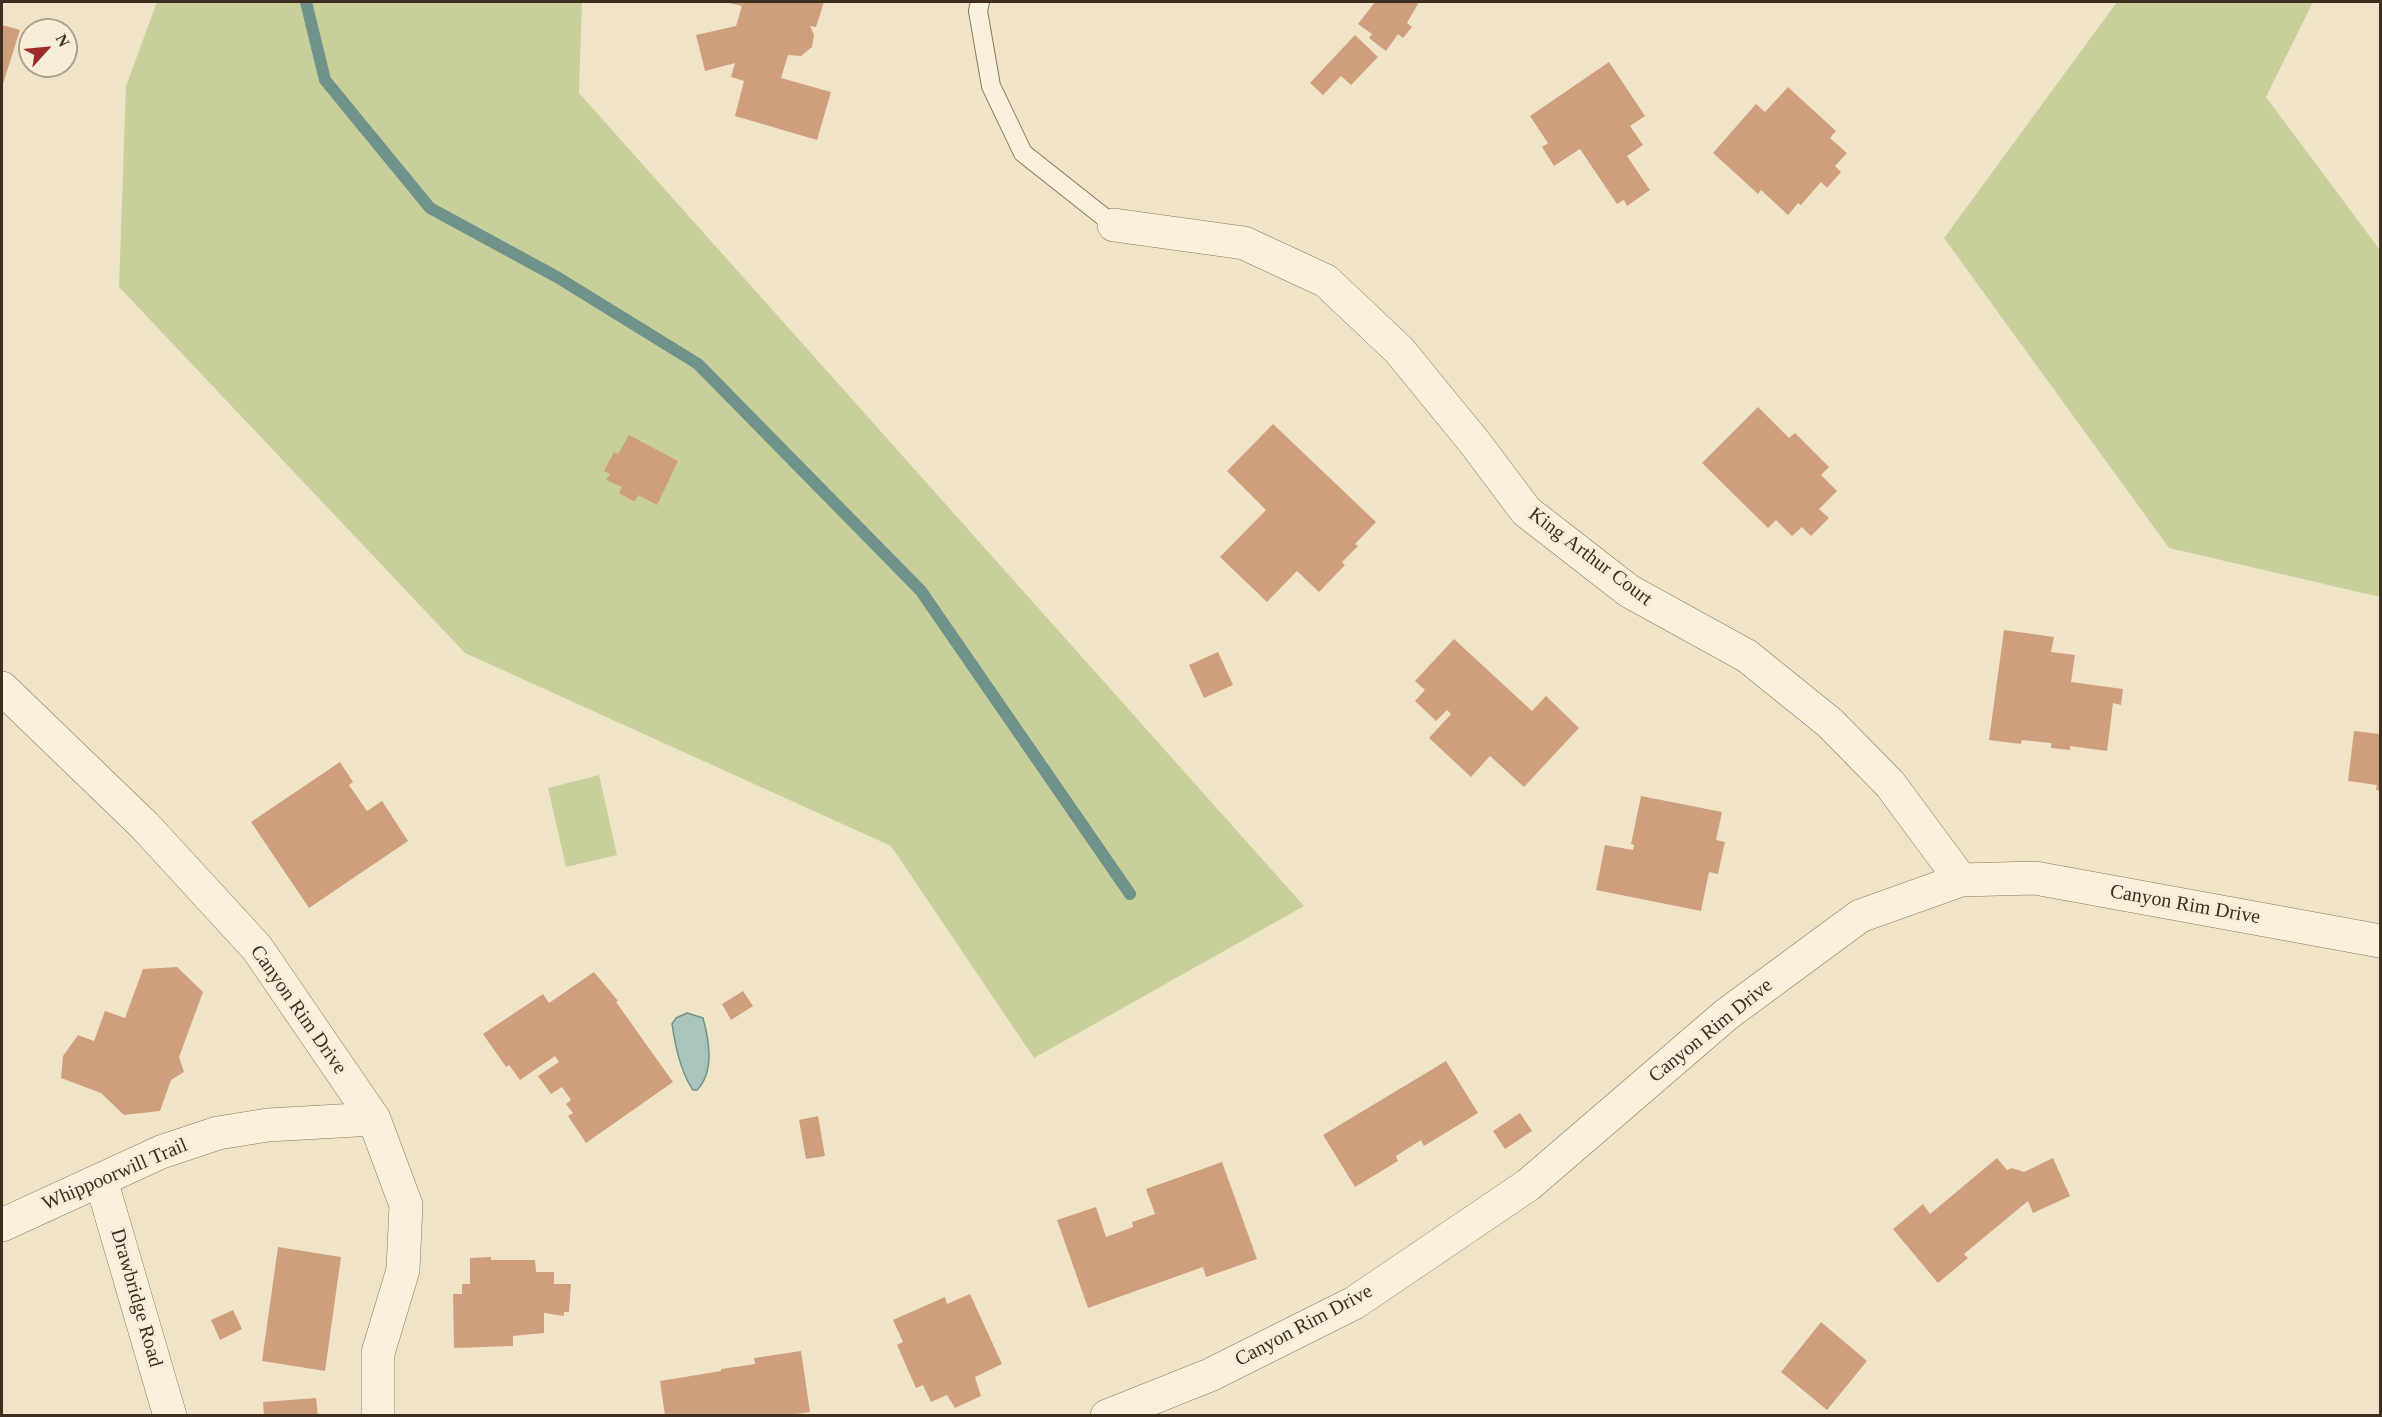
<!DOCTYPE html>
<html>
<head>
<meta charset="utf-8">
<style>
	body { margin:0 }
	#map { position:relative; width:2382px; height:1417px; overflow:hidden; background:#f0e4c8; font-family:"Times New Roman",serif }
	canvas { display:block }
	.frame { position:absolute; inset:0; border:3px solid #3d2e20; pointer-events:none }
	.north { position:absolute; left:18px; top:18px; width:60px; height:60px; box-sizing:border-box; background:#f7eed8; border:2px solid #ada18e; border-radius:50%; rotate:63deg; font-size:16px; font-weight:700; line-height:24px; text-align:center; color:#3d2e20 }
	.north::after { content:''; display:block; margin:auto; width:21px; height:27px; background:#9e2a2b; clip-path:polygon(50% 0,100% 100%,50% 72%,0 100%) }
</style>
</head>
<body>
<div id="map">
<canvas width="2382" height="1417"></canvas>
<div class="frame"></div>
<div class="north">N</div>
</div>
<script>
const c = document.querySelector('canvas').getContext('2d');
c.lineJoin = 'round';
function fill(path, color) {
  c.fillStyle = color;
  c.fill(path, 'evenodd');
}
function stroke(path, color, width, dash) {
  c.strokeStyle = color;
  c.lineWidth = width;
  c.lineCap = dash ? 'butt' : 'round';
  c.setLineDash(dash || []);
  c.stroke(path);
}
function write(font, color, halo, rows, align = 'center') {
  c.font = font + ' "Times New Roman",serif';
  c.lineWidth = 6;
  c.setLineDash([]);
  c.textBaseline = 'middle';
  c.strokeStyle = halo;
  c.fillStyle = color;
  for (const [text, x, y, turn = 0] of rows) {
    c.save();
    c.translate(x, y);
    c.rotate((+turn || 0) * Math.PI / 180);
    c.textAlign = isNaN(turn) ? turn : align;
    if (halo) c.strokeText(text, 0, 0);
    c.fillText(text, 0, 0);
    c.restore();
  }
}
const green = new Path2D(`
	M157,2h425l-3,91 725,813 -270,152 -143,-212 -426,-193 -346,-366 7,-201z
	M2117,2h196l-47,95 114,153v347l-211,-49 -225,-310z
	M599,775l18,80 -51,12 -18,-79z`);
const water = new Path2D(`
	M687,1013l16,5c6,22 12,53 -6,72h-4c-12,-17 -18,-45 -21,-66l4,-6z`);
const stream = new Path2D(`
	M306,2l19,78 105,128 127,69 141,87 223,227 209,303`);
const building = new Path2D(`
	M725,2h99l-8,25 -6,-1 4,9 -2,12 -11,9 -13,-1 -7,23 50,14 -14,48 -82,-24 9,-35 -13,-4 4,-14 -30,8 -9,-36 40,-9 6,-20z
	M1375,2h44l-12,21 5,4 -9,11 -5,-4 -12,17 -17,-13 3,-4 -14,-10z
	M2,25l18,5 -18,57z
	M1355,35l23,22 -27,28 -10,-9 -18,19 -13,-12z
	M1609,62l36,54 -15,10 13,19 -16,11 23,34 -23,16 -3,-6 -7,4 -37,-55 -26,17 -12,-19 6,-4 -18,-27z
	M1788,87l48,44 -6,7 17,15 -12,13 6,6 -14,16 -6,-6 -20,23 -3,-2 -10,12 -27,-25 -3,4 -45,-41 43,-49 9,8z
	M1758,407l31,31 6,-5 34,34 -8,8 16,16 -18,18 10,9 -18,18 -9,-9 -10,9 -16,-16 -8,8 -66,-65z
	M1273,424l103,98 -21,22 3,2 -16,16 3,3 -26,27 -22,-21 -30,31 -47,-45 46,-47 -39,-39z
	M629,435l49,26 -21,44 -19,-10 -3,6h-2l-14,-8 3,-6 -16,-7 4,-6 -6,-3 10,-19 4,2z
	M2004,630l50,7 -3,15 24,3 -4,27 52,7 -2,16 -8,-2 -6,48 -37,-5v4l-19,-2v-5l-29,-3 -1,4 -32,-4z
	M1454,639l78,72 14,-15 33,32 -55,59 -34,-31 -19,21 -42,-39 22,-24 -4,-4 -11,11 -21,-20 10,-11 -10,-9z
	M1218,652l15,33 -29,13 -15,-33z
	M2354,731l26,3v57l-4,-1 1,-5 -29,-4z
	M340,762l13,20 -4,3 18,26 15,-10 26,40 -99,67 -58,-86z
	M1641,796l81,16 -6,28 9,2 -1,4 -6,28 -9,-2 -8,39 -105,-21 9,-45 28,5 1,-5 -3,-1z
	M177,967l26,25 -24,65 5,15 -13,8 -11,31 -36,4 -23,-22 -40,-15 2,-22 15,-21 16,6 11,-30 20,7 18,-49z
	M594,972l24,29 -2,1 57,80 -87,61 -18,-27 5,-3 -7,-9 5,-4 -9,-13 -11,7 -13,-18 21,-14 -4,-6 -35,24 -11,-15 -3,2 -23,-33 60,-40 6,9z
	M743,991l10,15 -22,14 -9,-16z
	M1446,1061l32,52 -54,33 -3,-6 -25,16 2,5 -43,26 -32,-52z
	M1520,1113l12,18 -27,18 -12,-18z
	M818,1116l7,40 -19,3 -7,-39z
	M1997,1158l10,12 5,-2 12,4 29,-14 17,38 -37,17 -5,-12 -64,53 4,4 -30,25 -45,-54 30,-25 7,10z
	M1222,1162l35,97 -51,18 -3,-10 -115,41 -31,-88 39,-13 10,30 27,-10 -1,-5 23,-8 -9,-25z
	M278,1247l63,10 -16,114 -63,-10z
	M491,1257v3h44l1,12h18v12h17l-2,28h-5v4l-20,-3v20l-31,3v10l-59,2 -1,-54h9v-10h8v-26z
	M970,1294l32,70 -27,13 6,19 -26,12 -8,-13 -16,7 -8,-17 -7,3 -19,-43 6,-3 -10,-22 52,-23 2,7z
	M233,1310l9,19 -22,11 -9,-20z
	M1821,1322l46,39 -40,49 -46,-38z
	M801,1351l9,61 -27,4h-118l-5,-35 61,-10v-2l34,-5 -1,-6z
	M316,1398l2,18h-54l-1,-14z`);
const lane = new Path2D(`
	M980,2l-2,9 13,75 32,67 91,72`);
const street = new Path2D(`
	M1114,225l130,18 82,38 73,69 76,93 51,68 103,80 118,65 83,67 60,61 71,96
	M2,688l143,138 112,122 117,171 32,86 -3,65 -25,83v63
	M101,1180l69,236
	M2,1225l159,-73 57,-19 50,-8 106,-6
	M1107,1416l103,-41 144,-72 174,-118 199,-171 133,-98 101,-36 74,-2 345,63`);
const streetNames = [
	["King Arthur Court",1590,557,37],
	["Canyon Rim Drive",2185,905,10],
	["Canyon Rim Drive",298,1010,55],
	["Canyon Rim Drive",1711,1031,-39],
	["Whippoorwill Trail",115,1175,-23],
	["Drawbridge Road",136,1298,74],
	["Canyon Rim Drive",1304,1326,-28]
];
fill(green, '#c9cf9b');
fill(water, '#a9c4bc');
stroke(water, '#6f938a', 1.5);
stroke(stream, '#6f938a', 12);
fill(building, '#cf9f7d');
stroke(lane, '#8d765c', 20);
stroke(street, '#8d765c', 34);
stroke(lane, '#faf1dc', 18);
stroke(street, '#faf1dc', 33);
write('20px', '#3d2e20', '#f7eed8', streetNames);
</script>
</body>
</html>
